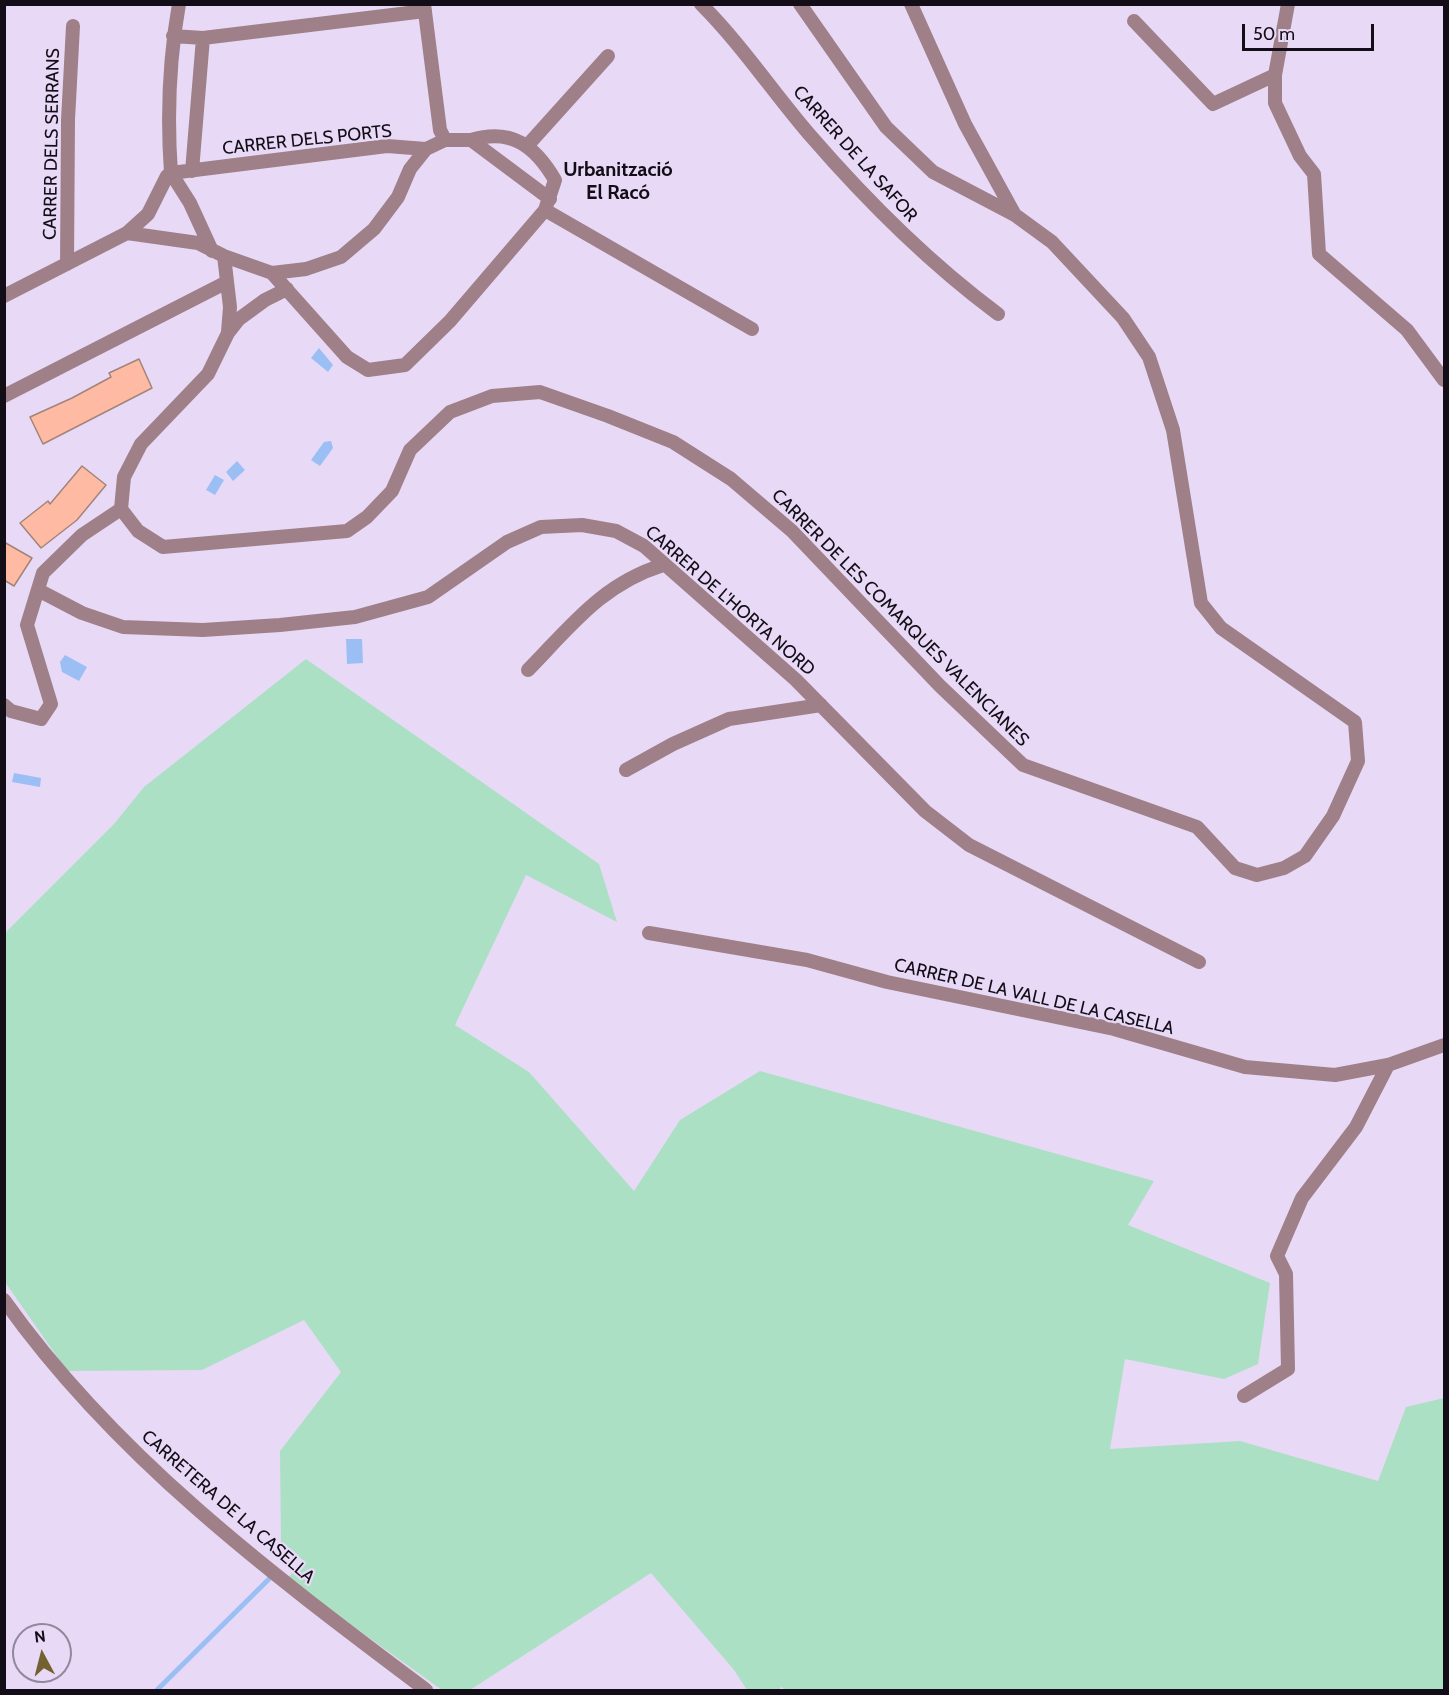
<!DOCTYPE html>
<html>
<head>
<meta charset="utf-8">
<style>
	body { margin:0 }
	#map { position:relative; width:1449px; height:1695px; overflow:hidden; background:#e8daf6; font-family:Cabin,sans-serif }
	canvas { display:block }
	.frame { position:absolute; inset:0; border:6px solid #120d16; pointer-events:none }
	.north { position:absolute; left:12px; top:1623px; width:60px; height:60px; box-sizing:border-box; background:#e8daf6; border:2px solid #92889c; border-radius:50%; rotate:353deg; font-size:16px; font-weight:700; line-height:24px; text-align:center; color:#120d16 }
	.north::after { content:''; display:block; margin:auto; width:21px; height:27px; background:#746130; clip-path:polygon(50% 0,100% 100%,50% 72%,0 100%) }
	.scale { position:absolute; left:1242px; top:24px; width:132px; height:27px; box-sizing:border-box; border:3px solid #120d16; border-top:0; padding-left:8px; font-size:18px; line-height:21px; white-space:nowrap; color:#120d16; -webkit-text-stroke:4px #e8daf6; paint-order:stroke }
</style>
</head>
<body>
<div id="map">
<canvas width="1449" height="1695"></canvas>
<div class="frame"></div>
<div class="north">N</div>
<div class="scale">50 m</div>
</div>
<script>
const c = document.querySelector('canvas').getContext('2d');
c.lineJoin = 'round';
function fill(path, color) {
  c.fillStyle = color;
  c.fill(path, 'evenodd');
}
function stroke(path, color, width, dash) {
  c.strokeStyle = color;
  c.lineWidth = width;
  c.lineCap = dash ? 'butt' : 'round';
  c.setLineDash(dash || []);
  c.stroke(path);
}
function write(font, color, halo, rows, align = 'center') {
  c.font = font + ' Cabin,sans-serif';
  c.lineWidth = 4.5;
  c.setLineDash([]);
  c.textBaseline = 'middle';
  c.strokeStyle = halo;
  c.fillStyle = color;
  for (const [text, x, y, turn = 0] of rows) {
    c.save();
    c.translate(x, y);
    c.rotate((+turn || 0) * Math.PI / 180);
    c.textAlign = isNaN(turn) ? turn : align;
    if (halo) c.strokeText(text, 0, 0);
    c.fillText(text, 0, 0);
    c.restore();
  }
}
const green = new Path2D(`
	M306,659l293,205 18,58 -91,-47 -71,150 74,47 105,119 46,-71 80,-49 394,110 -26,44 142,58 -12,81 -34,15 -99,-20 -15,90 130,-8 138,40 28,-74 38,-9v292h-658l-5,-3 -2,3h-32l-13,-20 -83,-97 -181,117h-28l-155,-111 16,-19 -22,-16 -1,-93 61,-79 -37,-52 -102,50 -135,1 -62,-89 -1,-348 110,-110 30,-37z`);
const water = new Path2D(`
	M319,348l14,17 -5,7 -17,-14z
	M331,441l2,7 -13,18 -9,-6 13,-18z
	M237,461l8,9 -12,11 -7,-9z
	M215,475l9,5 -9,15 -9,-5z
	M346,639h16l1,24 -16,1z
	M65,655l22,12 -8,14 -17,-9 -2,-10z
	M14,773l27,5 -1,9 -28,-5z`);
const stream = new Path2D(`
	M157,1690l116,-115`);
const building = new Path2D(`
	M139,359l13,29 -109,56 -13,-27 42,-19 39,-21 -2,-4z
	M82,466l24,19 -29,35 -36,28 -21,-25 28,-22 2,3z
	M4,542l28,16 -18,28 -10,-6z`);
const street = new Path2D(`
	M179,4c-10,56 -12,113 -8,169l216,-27 39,3
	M424,4l16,126 5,10
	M701,4c40,40 72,88 108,130 57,66 119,128 189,180
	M911,4l54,120 50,91
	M1288,4l-13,71v28l25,53 14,18 5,80 88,76 37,50
	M1134,21l79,83 62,-29
	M173,36l30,2 222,-27
	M527,146l81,-90
	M192,171l11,-133
	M545,210l207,119
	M127,233l21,-19 19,-38 4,-3 19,30 22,48
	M224,256l6,51 -2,25
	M67,264l1,-144 5,-94
	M272,273l75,84 21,13 37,-5 45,-44 95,-111 10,-30c-20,-34 -43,-52 -84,-40l79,59
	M287,289l-22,11 -26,19 -11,14 -20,41 -67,70 -17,33 -3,32 17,22 25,16 184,-16 20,-14 25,-26 18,-41 40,-38 42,-16 48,-4 68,24 65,26 58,37 61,52 148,155 83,79 174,62 38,41 22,7 27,-7 21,-12 28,-40 25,-55 -3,-39 -134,-94 -20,-25 -28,-173 -24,-73 -26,-39 -71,-76 -37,-27 -82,-43 -47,-45 -86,-123
	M4,296l123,-63 71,10 26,13 48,17 34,-4 35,-12 33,-28 24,-32 12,-28 16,-20 19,-9h26
	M4,396l223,-114
	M38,590l44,23 41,14 80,3 77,-5 75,-8 73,-20 79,-55 34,-15 41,-2 34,6 28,15 152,134 129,131 44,34 230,117
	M528,670c43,-44 74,-86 135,-105
	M4,705l7,6 30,8 10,-15 -24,-79 16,-52 39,-38 39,-26
	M626,770l47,-26 56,-25 92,-14
	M649,933l158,27 80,22 227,47 131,38 90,8 53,-10 56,-20
	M4,1300c112,158 269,275 422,390
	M1244,1396l44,-27 -2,-95 -9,-18 25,-58 54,-71 32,-62`);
const streetNames = [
	["CARRER DELS PORTS",307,140,-6],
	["CARRER DELS SERRANS",52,144,-89],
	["CARRER DE LA SAFOR",855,154,48],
	["CARRER DE L'HORTA NORD",730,601,41],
	["CARRER DE LES COMARQUES VALENCIANES",900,618,45],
	["CARRER DE LA VALL DE LA CASELLA",1034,997,13],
	["CARRETERA DE LA CASELLA",228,1507,41]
];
const neighbourhoodNames = [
	["Urbanització",618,170],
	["El Racó",618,193]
];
fill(green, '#ace0c4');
fill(water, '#9bbff5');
stroke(stream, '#9bbff5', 5);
fill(building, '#ffbaa3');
stroke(building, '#a2847a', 1.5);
stroke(street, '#9f8089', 14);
write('18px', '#120d16', '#e8daf6', streetNames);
write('bold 20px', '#120d16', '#e8daf6', neighbourhoodNames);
</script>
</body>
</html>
